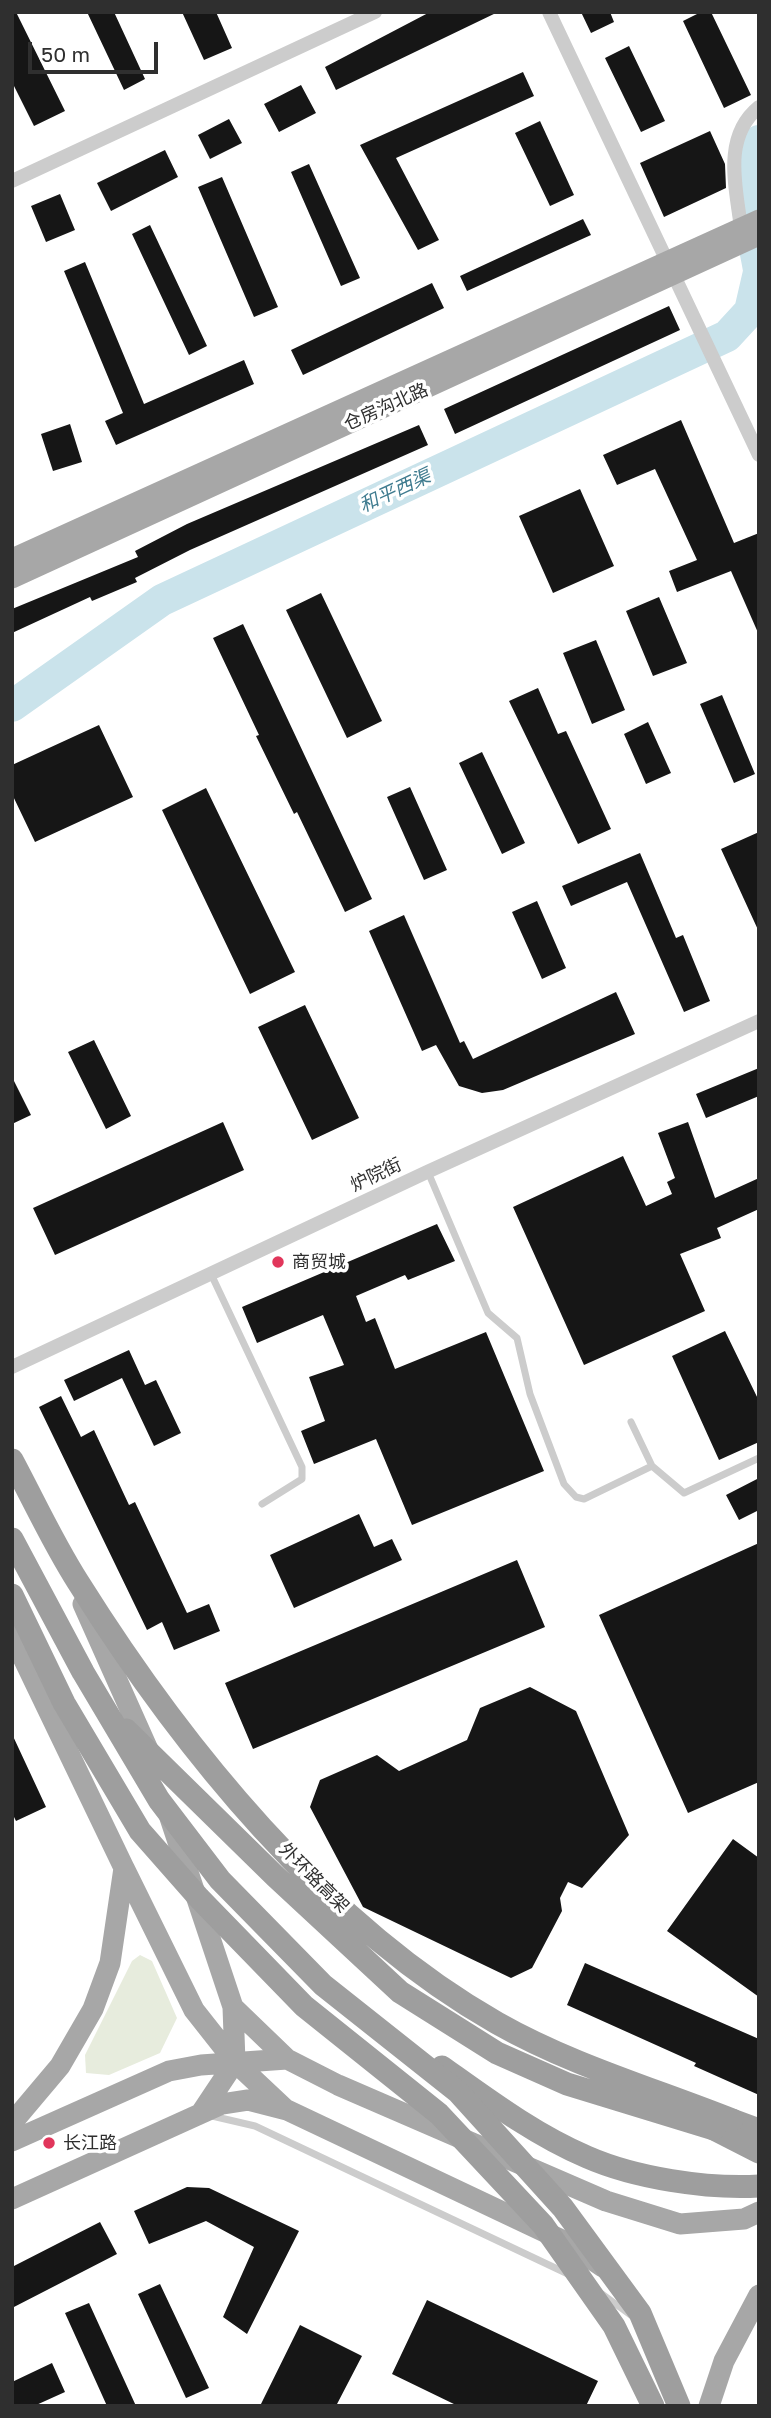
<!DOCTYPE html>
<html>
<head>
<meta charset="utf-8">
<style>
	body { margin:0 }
	#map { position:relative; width:771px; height:2418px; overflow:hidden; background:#fff; font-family:"Golos Text",sans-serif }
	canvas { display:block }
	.frame { position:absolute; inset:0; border:14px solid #2f2f2f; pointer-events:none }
	.scale { position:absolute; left:28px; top:42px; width:130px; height:32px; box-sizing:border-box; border:4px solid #2f2f2f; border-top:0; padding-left:9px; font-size:21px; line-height:24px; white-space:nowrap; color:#2f2f2f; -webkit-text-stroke:5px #fff; paint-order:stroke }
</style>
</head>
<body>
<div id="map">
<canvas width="771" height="2418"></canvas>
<div class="frame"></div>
<div class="scale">50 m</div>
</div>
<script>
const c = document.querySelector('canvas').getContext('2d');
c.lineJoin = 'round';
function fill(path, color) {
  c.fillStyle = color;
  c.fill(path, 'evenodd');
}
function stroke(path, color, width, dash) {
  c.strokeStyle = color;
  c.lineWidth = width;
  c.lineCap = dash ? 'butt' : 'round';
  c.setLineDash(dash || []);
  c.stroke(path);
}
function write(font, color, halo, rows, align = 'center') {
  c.font = font + ' "Golos Text","Noto Sans SC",sans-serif';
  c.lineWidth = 7;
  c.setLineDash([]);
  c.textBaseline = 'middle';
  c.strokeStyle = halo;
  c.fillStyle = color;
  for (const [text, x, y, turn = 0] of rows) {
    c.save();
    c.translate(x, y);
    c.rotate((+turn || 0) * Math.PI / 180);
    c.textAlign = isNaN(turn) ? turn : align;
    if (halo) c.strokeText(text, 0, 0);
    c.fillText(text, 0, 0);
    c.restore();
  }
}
const green = new Path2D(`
	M140,1955l12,6 25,57 -17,35 -51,22 -23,-2 -1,-18 47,-94z`);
const river = new Path2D(`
	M759,141c-27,25 -5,96 0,129
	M12,706l150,-106 565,-264 23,-25 9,-39`);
const building = new Path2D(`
	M12,12h4l49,99 -31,15 -22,-44z
	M87,12h27l31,67 -21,11z
	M182,12h34l16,36 -28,12z
	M430,12h68l-162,78 -11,-23z
	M581,12h29l4,10 -23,11z
	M701,12h10l40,83 -27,13 -41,-87z
	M629,46l36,75 -24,11 -36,-74z
	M523,72l11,24 -138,62 43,82 -21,10 -58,-105z
	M301,85l15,28 -37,19 -15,-28z
	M229,119l13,24 -32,16 -12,-24z
	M540,121l34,74 -24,11 -35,-73z
	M710,131l15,33 1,24 -62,29 -24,-54z
	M165,150l13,27 -67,34 -14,-28z
	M309,164l51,114 -19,8 -50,-114z
	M222,177l56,130 -24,10 -56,-130z
	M60,194l15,36 -29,12 -15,-36z
	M583,219l8,16 -124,56 -7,-15z
	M150,225l57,121 -18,9 -57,-121z
	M85,262l59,142 100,-44 10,24 -138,61 -11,-24 18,-8 -59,-142z
	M432,283l12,25 -141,67 -12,-25z
	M669,306l11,24 -225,104 -11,-25z
	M681,420l53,123 25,-10v102l-28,-64 -54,21 -8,-21 28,-11 -42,-91 -38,16 -14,-30z
	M70,424l12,38 -29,9 -12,-37z
	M419,425l9,20 -238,105 -55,28 2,4 -45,19 -2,-4 -78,36v-24l126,-52 -3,-6 52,-27z
	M580,489l34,77 -61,27 -34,-77z
	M321,593l61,128 -35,17 -61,-128z
	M659,597l28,66 -34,13 -27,-65z
	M243,624l129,275 -27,13 -48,-100 -3,2 -38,-78 3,-1 -46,-97z
	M596,640l29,70 -33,14 -29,-71z
	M538,688l20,46 8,-3 45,98 -33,15 -69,-143z
	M722,695l33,79 -21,9 -34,-79z
	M648,722l23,51 -25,11 -22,-50z
	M99,725l34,72 -98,45 -23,-48v-29z
	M482,752l43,91 -23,11 -43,-91z
	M410,787l37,83 -23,10 -37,-83z
	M206,788l89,184 -45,22 -88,-184z
	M759,832v100l-38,-83z
	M640,853l36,85 7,-3 27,66 -26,11 -57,-130 -56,24 -9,-20z
	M537,901l29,67 -24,11 -30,-67z
	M404,915l56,128 4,-2 9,18 143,-67 19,42 -132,56 -21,3 -23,-7 -23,-41 -14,6 -53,-120z
	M305,1005l54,113 -47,22 -54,-113z
	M94,1040l37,76 -25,13 -38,-77z
	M759,1068v28l-53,22 -10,-24z
	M12,1077l19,38 -19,9z
	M223,1122l21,48 -189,85 -22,-47z
	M688,1122l27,76 44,-20v31l-42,19 4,10 -41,16 25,57 -121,54 -71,-158 110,-51 23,50 26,-12 -5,-12 8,-4 -17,-45z
	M437,1224l18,37 -47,19 -3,-5 -49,21 10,26 9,-4 20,51 91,-37 58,139 -132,54 -36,-86 -62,25 -13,-33 24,-10 -16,-44 35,-12 -21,-50 -66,28 -15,-36z
	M725,1331l34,70v41l-40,18 -47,-104z
	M129,1350l16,35 11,-5 25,53 -27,13 -32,-68 -48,23 -10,-21z
	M61,1396l20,41 13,-7 35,75 6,-3 52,111 22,-9 11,27 -46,19 -12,-28 -15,8 -108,-223z
	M759,1478v32l-20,10 -13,-25z
	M359,1514l15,33 18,-8 10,21 -108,48 -24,-53z
	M759,1543v239l-71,31 -89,-198z
	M517,1560l28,67 -292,122 -28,-66z
	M530,1687l46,24 53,124 -47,53 -14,-6 -8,16 2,13 -30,57 -21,10 -148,-71 -53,-100 10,-27 57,-25 22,16 68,-31 13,-32z
	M12,1734l34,73 -30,14 -4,-8z
	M733,1839l26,19v139l-92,-66z
	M585,1963l174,76v56l-65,-29 2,-3 -129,-58z
	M187,2187l22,1 90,43 -52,103 -24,-17 31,-70 -48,-26 -57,23 -15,-33z
	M100,2222l17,32 -105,54v-41z
	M160,2284l49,104 -23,10 -48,-104z
	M427,2300l171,81 -12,25h-128l-66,-32z
	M89,2303l47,103h-29l-42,-93z
	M300,2325l62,31 -26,50h-76z
	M52,2363l13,29 -31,14h-22v-24z`);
const service = new Path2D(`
	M428,1172l60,141 29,25 13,56 34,90 12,13 8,2 68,-33 -21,-44
	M211,1274l91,193v12l-40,25
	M652,1466l32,27 75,-35
	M212,2116l43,10 313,148
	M602,2294l30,22`);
const minor = new Path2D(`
	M549,12l210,443
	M12,181l363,-169
	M741,228c-5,-41 -19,-91 18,-121
	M12,1367l415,-195 332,-151`);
const primary = new Path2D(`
	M12,559l747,-339
	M12,578l747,-343
	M83,1604l67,150
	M12,1635l112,233 -14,95 -17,46 -33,57 -48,57
	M170,1818l63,189 54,52 51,26 268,116 74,23 64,-5 15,-7
	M124,1868l70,142 41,52 50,47
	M201,2113l34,-51 -2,-55
	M12,2141l157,-70 32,-6 86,-6
	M12,2199l210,-95 26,-4 39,10 279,132 37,25
	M709,2406l15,-45 35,-66`);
const trunk = new Path2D(`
	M442,2067c45,32 93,68 145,90 48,21 119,32 172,29
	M732,2120l27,10
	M714,2129l45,23`);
const trunkBridge = new Path2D(`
	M12,1460c22,41 41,83 66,122 104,166 247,343 419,441 74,42 157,66 235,97
	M12,1539l71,133 76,128 61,80 103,105 135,107 105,116 77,105 39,93
	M12,1595l52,108 76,128 59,67 105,108 135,108 104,111 71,101 39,80
	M126,1730l149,146 125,116 97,61 70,31 147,45`);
const markers = [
	[278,1262,7,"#e1365b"],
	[49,2143,7,"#e1365b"]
];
const streetNames = [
	["仓房沟北路",386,407,-24],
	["炉院街",376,1175,-25],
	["外环路高架",314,1878,45]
];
const poiNames = [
	["商贸城",292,1262],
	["长江路",63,2143]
];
const waterNames = [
	["和平西渠",395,491,-25]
];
fill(green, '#e7ecdd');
stroke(river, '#cae3eb', 32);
fill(building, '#161616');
stroke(service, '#ccc', 7);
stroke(minor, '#ccc', 14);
stroke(primary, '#a7a7a7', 21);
stroke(trunk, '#9e9e9e', 23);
stroke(trunkBridge, '#9e9e9e', 23);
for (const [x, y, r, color] of markers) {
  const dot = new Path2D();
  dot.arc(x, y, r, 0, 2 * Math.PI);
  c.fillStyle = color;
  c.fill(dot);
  stroke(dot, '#fff', 2.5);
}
write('18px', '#2f2f2f', '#fff', streetNames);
write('18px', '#2f2f2f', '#fff', poiNames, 'left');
write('italic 19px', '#3f7b8f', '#fff', waterNames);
</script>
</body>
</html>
